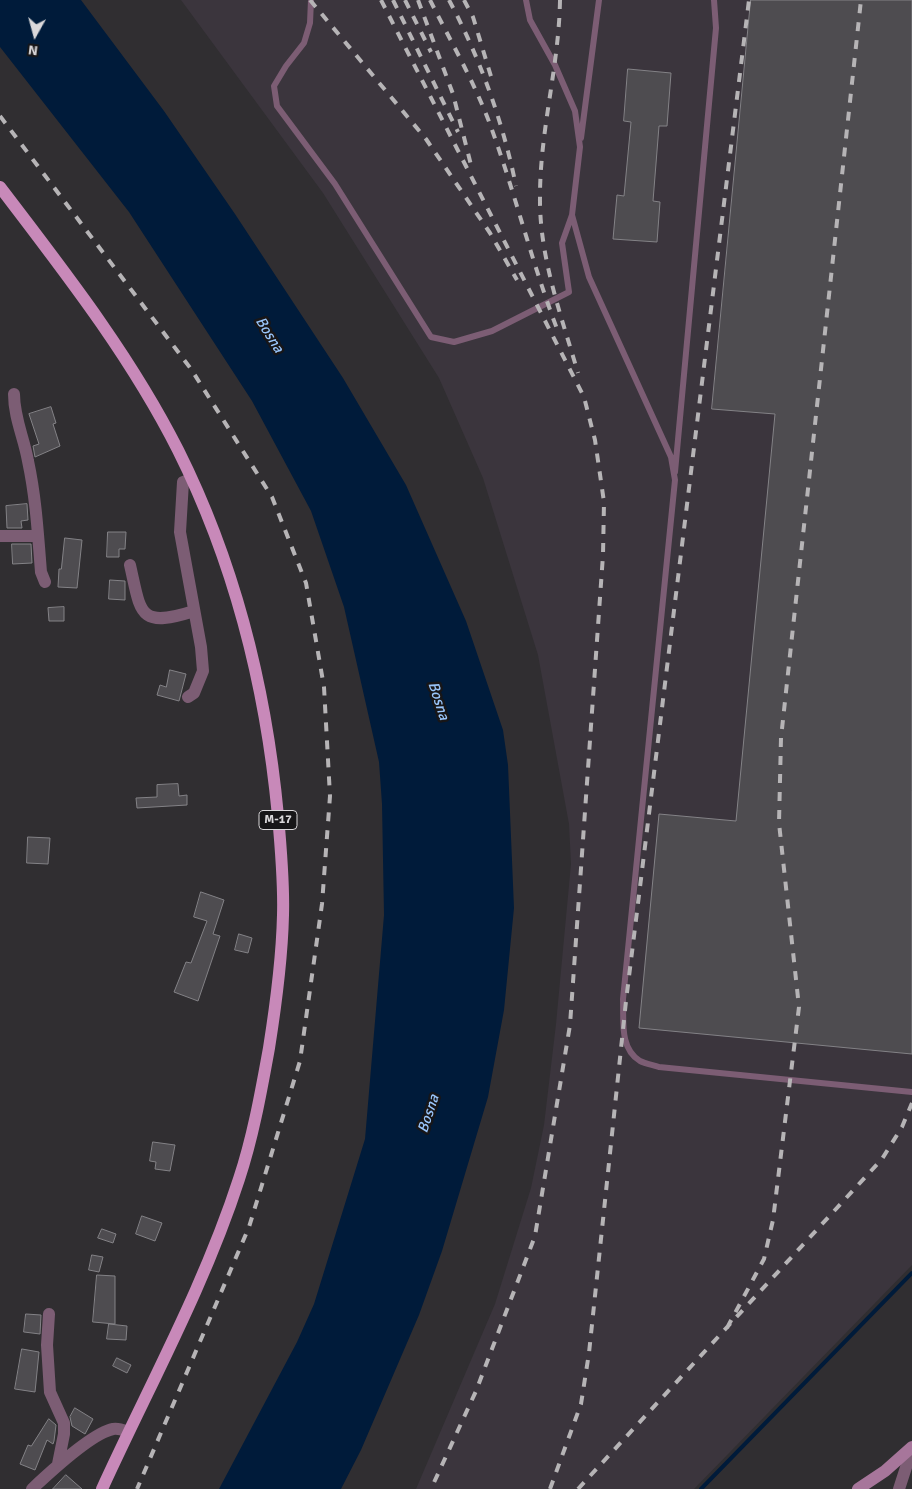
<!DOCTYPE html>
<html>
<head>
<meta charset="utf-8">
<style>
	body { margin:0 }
	#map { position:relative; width:912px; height:1489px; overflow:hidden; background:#302e31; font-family:Signika,sans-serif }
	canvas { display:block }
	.north { position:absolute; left:10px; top:10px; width:50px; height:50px; -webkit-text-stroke:4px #171618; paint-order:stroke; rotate:187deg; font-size:14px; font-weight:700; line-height:20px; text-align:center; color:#dad8da }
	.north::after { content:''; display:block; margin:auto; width:18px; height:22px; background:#dad8da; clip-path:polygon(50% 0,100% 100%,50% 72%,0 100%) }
</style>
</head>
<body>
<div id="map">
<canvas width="912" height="1489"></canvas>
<div class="north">N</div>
</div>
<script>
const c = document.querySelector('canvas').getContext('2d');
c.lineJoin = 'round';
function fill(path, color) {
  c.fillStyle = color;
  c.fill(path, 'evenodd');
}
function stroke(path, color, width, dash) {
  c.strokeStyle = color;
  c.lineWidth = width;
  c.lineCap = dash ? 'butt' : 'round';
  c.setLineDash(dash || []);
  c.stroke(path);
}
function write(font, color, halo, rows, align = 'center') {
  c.font = font + ' Signika,sans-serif';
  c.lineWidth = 5;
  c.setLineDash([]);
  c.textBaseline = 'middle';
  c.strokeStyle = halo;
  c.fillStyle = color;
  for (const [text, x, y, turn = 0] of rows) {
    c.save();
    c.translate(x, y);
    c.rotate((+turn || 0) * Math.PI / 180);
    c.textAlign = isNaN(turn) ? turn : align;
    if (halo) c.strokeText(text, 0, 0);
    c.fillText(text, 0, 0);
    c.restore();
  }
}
const built = new Path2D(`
	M181,0h731v1265l-218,224h-278l79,-185 36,-116 13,-63 12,-101 15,-160 -2,-40 -31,-169 -55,-177 -44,-100 -116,-185z`);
const water = new Path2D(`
	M0,0h81l83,111 71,103 108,164 63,107 60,136 37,109 5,35 6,143 -10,102 -16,87 -46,154 -23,64 -58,135 -20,39h-122l78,-147 17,-38 51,-165 19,-224 -2,-111 -3,-42 -35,-155 -33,-96 -59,-110 -123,-189 -129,-165z`);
const stream = new Path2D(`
	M701,1489l211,-216`);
const building = new Path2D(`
	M751,0h161v1054l-273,-26 20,-214 77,7 39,-407 -63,-5z
	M628,69l43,4 -4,53h-8l-6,75 7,1 -3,40 -44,-3 4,-44 7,1 7,-74 -7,-1z
	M51,407l5,16 -3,1 7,22 -25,11 -2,-11 6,-2 -10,-30z
	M27,504l1,16 -7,1 1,7h-15l-1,-22z
	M108,532h18l-1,17h-6v8h-12z
	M65,538l17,2 -5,48 -19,-1 1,-18h2z
	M12,544h19l1,19 -19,1z
	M110,580l15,1v19l-16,-1z
	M64,607v14h-15l-1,-13z
	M170,670l16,4 -7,27 -22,-6 3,-10 6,2z
	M178,784l1,12 8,-1v10l-50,3 -1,-10 21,-1v-12z
	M28,837l22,1 -2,26 -21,-1z
	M201,892l23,8 -11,34 7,2 -22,65 -24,-9 12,-30 5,1 16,-42 -13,-4z
	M239,934l13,4 -4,15 -13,-3z
	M153,1142l22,3 -5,26 -15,-2 1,-7 -6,-1z
	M142,1216l20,7 -7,18 -19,-7z
	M102,1229l14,5 -3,9 -15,-5z
	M92,1255l11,2 -4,15 -10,-2z
	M97,1275l18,1v48l-22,-2z
	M26,1314l15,1 -1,19 -16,-2z
	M109,1324l18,2 -1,14 -19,-1z
	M22,1349l17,3 -4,40 -20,-3z
	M117,1358l14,7 -4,8 -14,-7z
	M75,1408l18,11 -8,15 -13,-8 -2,-9z
	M49,1419l7,6 -2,16 -1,3 -6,-4 -12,30 -15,-6 8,-19 3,1z
	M66,1475l16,14h-29z`);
const service = new Path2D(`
	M311,0l-1,23 -6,20 -18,23 -12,20 3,20 58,78 96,153 23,5 38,-11 77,-39 -7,-49 10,-28 8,-68 -5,-36 -20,-46 -25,-45 -4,-20
	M581,138l18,-138
	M572,215l17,62 82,180 4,23 -52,519c1,21 -4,49 17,62 6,3 14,4 19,6l253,25
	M675,472l41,-444 -2,-28`);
const minor = new Path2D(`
	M14,394c0,24 10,44 14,67 8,37 10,74 13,111l4,10
	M0,536h38
	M130,565c11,48 8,64 64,46
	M188,697l6,-4 9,-22 -2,-24 -21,-115 3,-50 8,-3
	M49,1314l-2,31 3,47 14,31v11l-6,30
	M32,1489c17,-16 60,-56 81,-60 6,-1 10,1 15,3
	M899,1489l10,-31 -2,-5`);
const secondary = new Path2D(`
	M858,1489l27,-18 27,-24`);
const primary = new Path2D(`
	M0,187c64,84 130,168 178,263 58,116 88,238 100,366 3,33 6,66 5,99 -1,44 -7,89 -14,133 -8,44 -16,89 -30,131 -35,108 -90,207 -137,310`);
const rail = new Path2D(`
	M310,0l116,139 64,94 27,47
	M381,0l203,397 11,43 9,62 -1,53 -33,470 -35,211 -59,155 -45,98
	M393,0l65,132
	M405,0l26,52
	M418,0l35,94 18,71
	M430,0c21,42 45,83 61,127 25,69 42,140 68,207
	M449,0c31,58 54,122 67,186
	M464,0l9,17 20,66
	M560,0c-1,66 -20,130 -20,196 -1,60 21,119 38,177
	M0,116l191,253 81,128 34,86 18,104 6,109 -8,108 -22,157 -51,166 -112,262
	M727,1328l37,-69 9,-39 26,-213 -20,-184 2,-85 80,-738
	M550,1489l31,-85 8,-51 37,-352 123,-1001
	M578,1489l304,-330 20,-32 10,-24`);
const shields = [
	[278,820,38]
];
const shieldNames = [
	["M-17",278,820]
];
const waterNames = [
	["Bosna",269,335,58],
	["Bosna",438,701,72],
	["Bosna",429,1114,-72]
];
fill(built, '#3b353d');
fill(water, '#001b3a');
stroke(stream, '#001b3a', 4);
fill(building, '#4e4c50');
stroke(building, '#838286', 1);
stroke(service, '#7c5d74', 6);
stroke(minor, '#7c5d74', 12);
stroke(secondary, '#a7769b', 12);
stroke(primary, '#c889b9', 12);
stroke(rail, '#b6b4b6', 4, [9, 9]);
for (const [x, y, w] of shields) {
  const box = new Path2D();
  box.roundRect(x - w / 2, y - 9.5, w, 19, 4);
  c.fillStyle = '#171618';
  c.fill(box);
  stroke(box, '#dad8da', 1);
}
write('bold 12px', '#dad8da', null, shieldNames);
write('italic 15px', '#99c5fa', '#171618', waterNames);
</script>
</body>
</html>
